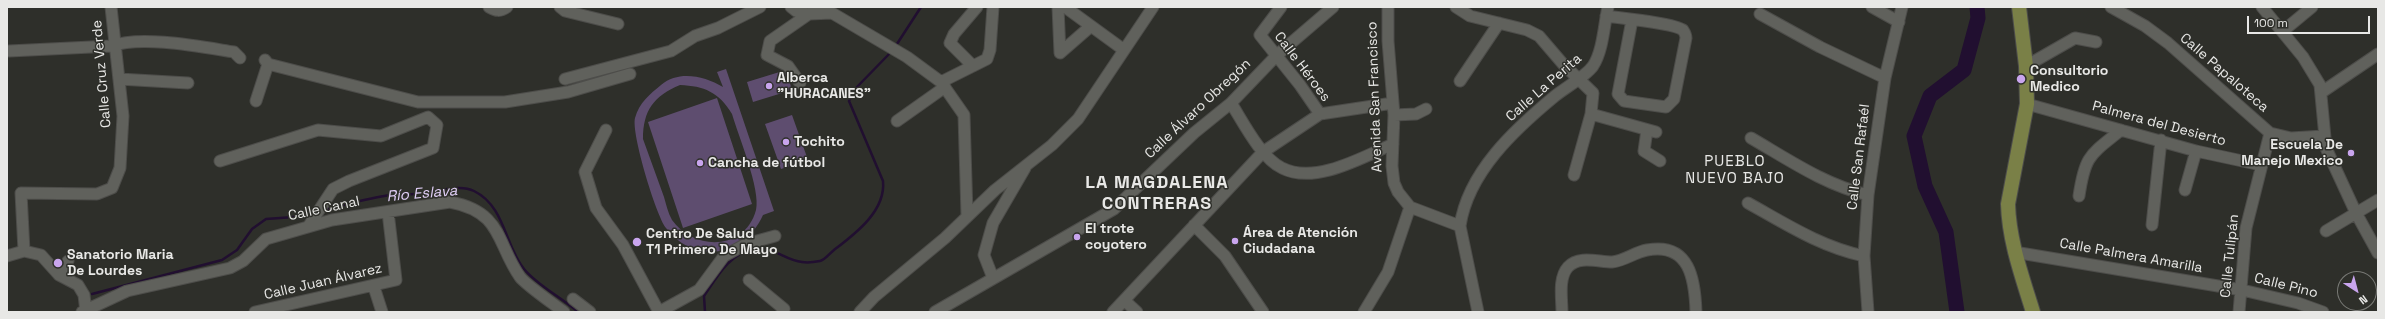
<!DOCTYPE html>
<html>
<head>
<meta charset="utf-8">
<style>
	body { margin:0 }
	#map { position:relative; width:2385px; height:319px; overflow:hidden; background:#2e2f2a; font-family:"Space Grotesk",sans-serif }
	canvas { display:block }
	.frame { position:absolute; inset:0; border:8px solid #e8e8e6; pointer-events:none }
	.north { position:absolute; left:2337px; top:271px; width:40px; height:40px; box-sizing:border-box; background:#2e2f2a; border:1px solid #787975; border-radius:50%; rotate:144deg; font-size:11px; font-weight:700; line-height:16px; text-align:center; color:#e8e8e6 }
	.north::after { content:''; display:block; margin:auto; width:14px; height:18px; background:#c9a5ee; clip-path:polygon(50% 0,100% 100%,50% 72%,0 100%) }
	.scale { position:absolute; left:2247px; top:16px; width:123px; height:18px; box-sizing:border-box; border:2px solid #e8e8e6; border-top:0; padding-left:5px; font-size:12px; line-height:14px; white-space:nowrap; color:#e8e8e6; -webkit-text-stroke:3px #2e2f2a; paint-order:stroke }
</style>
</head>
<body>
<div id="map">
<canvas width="2385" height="319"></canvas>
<div class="frame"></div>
<div class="north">N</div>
<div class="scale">100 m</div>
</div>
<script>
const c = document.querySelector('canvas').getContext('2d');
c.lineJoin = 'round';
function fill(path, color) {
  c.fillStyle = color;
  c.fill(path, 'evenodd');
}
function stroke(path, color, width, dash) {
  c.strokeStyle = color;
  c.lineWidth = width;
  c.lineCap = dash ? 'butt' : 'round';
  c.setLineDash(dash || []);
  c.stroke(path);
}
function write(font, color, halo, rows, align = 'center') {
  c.font = font + ' "Space Grotesk",sans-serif';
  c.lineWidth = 3;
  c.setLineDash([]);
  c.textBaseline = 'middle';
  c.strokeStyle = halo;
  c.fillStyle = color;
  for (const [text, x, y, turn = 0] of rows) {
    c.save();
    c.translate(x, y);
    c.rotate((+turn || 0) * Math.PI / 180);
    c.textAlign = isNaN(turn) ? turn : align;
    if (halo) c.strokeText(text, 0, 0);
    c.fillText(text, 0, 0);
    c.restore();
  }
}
const green = new Path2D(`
	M726,69l48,142 -11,4c-18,41 -68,51 -97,13 -10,-13 -35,-95 -31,-110 4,-15 15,-24 26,-33 18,-15 43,-9 62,2l-6,-15zM680,85c24,1 39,7 52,29 6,21 29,76 24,96 -11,41 -62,41 -84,10 -4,-7 -6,-16 -8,-23 -7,-19 -14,-39 -21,-58 0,-29 11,-43 37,-54z
	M786,70l6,20 -39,12 -6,-20z
	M717,98l35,106 -69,24 -35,-106z
	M792,115l16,45 -27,9 -16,-45z`);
const stream = new Path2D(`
	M895,47l26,-40
	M327,209c21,-5 42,-11 63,-14 12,-1 24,0 36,-2 14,-2 34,-9 48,-2 31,15 31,55 50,78 14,17 37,28 54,43
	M92,294l130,-34 15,-10 15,-21 14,-10 28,-2
	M705,312l-1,-16c13,-19 25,-42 49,-47 19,-4 31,11 49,13 5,1 13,0 18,-1 5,-1 10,-8 14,-11 21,-16 52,-39 49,-69l-34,-80 6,-12 37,-38`);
const river = new Path2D(`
	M1957,312l-11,-80 -21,-46 -11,-50 16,-40 34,-26 14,-52 -1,-11`);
const minor = new Path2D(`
	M489,7c7,4 11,5 18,0
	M560,7l5,4 53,13
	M791,7l5,4 13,3 23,-1 75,44 34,25 23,33 3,100
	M1058,7l2,46 31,-27
	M1065,7l59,43
	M1281,7l-21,28 40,50 20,29
	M1388,7v34l6,74 -2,51 2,17 4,9 12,15 50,19
	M1456,7l14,9 57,14 12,6 24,28 30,29 -2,21 -17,61
	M1872,7l27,15
	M2111,7l34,19 23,17 102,90 21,5 33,-2
	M2262,7l41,50 17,28 6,63 30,65 22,40
	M1760,14l60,33 65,31
	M1606,16c14,2 68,7 77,14 2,3 3,5 3,8l-12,61 -8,8 -42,-6 -6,-7 14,-74
	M2283,31l29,-24
	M9,51l103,-5c29,-11 90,1 122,6l6,6
	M265,60l3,4 150,38h87l63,-10 62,-18
	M973,66l-23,-23 4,-9 23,-27
	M2026,66l49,-28 21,4
	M119,79l69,4
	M565,79l106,-28 24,-15 23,-8 42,-21
	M1460,81l39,-58
	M941,82l46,-23 3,-9 3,-43
	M800,83l-12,-17 -21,-11 3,-14 49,-34
	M2322,92l56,-38
	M256,101l12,-37
	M1231,103c12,19 30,55 51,65 33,17 81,-11 111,-24
	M2027,104l169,47 65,14
	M1591,114l65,18
	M1394,115l22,-1 10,-5
	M897,121l48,-34
	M606,130l-21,42 11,36 27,37 36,67 40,-22 25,-34 22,-12 29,-8
	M1647,130l-3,21 16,10
	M1751,138c38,22 74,47 117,57
	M220,161l98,-31 63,6 47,-19 9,8 -4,23 -84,33 -16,8 -25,38
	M2185,190l11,-39
	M2079,196c6,-41 11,-41 42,-66
	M1748,203c38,21 73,44 116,53
	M1194,225l31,31 38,56
	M2152,225l9,-85
	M2326,231l52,-31
	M24,251l-3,-58 76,1 15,-6 8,-20 3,-52 -12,-109
	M2014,252l228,38 56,13 25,9
	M7,256l17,-5 17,4 18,20 19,10 6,10 2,17
	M59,275l9,-14
	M993,278l-9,-23 9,-32 32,-55
	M749,280l35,29 -2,3
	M374,287l8,25
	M573,299l17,13
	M1125,301l12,11
	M82,312l45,-21 103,-23 13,-7 23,-22 21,-6 45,-13 118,-18c53,10 46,41 70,75 6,8 35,28 44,35
	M255,312l141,-32 -8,-68
	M860,312l14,-15 71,-59 50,-48 57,-45 26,-26 75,-112
	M935,312l179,-103 80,-76 37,-30 46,-48 56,-48
	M1113,312l150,-160 57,-38 73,-11
	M1364,312l24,-40 22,-65
	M1478,312l-18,-86c8,-54 55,-97 95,-130 10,-8 31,-20 38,-30 10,-15 11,-41 15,-59
	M1562,312c0,-13 -4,-34 6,-45 11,-12 30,-5 44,-5 12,-1 23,-10 35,-12 43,-8 48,30 49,62
	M1868,312l-4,-56 4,-61 17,-117 17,-71
	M2239,312l7,-84 24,-95`);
const major = new Path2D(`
	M2019,7l7,59 1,38 -19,100c1,37 14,72 25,108`);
const markers = [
	[2021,79,5,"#c9a5ee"],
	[769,86,4,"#c9a5ee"],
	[786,142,4,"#c9a5ee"],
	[2351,153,4,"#c9a5ee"],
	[700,163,4,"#c9a5ee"],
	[1077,237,4,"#c9a5ee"],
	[1235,241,4,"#c9a5ee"],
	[637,242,5,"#c9a5ee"],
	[58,263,5,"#c9a5ee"]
];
const streetNames = [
	["Calle Héroes",1302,67,53],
	["Calle Papaloteca",2224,73,41],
	["Calle Cruz Verde",102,74,-95],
	["Calle La Perita",1544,88,-41],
	["Avenida San Francisco",1375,97,-92],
	["Calle Álvaro Obregón",1198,109,-43],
	["Palmera del Desierto",2159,124,15],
	["Calle San Rafaél",1859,157,-83],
	["Calle Canal",324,209,-12],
	["Calle Palmera Amarilla",2131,256,10],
	["Calle Tulipán",2230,256,-84],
	["Calle Juan Álvarez",323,282,-13],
	["Calle Pino",2286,286,14]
];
const poiNames = [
	["Consultorio",2030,71],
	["Medico",2030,87],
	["Alberca",777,78],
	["\"HURACANES\"",777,94],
	["Tochito",794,142],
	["Escuela De",2343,145,"right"],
	["Manejo Mexico",2343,161,"right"],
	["Cancha de fútbol",708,163],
	["El trote",1085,229],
	["coyotero",1085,245],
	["Área de Atención",1243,233],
	["Ciudadana",1243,249],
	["Centro De Salud",646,234],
	["T1 Primero De Mayo",646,250],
	["Sanatorio Maria",67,255],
	["De Lourdes",67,271]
];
const neighbourhoodNames = [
	["PUEBLO",1735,162],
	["NUEVO BAJO",1735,179]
];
const waterNames = [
	["Río Eslava",422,194,-5]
];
const districtNames = [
	["LA MAGDALENA",1157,183],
	["CONTRERAS",1157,204]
];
fill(green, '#5e4d6f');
stroke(stream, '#210f30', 2.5);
stroke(river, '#210f30', 15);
stroke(minor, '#4d4d4a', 13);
stroke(major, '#4d4d4a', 16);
stroke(minor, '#60615c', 11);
stroke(major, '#7a8047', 14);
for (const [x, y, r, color] of markers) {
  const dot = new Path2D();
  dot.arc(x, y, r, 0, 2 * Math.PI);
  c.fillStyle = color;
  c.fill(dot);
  stroke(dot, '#2e2f2a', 1.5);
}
write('14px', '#e8e8e6', '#2e2f2a', streetNames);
write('bold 14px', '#e8e8e6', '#2e2f2a', poiNames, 'left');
c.letterSpacing = '1px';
write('15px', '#e8e8e6', '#2e2f2a', neighbourhoodNames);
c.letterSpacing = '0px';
write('italic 15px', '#e1cff7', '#2e2f2a', waterNames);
c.letterSpacing = '1px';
write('bold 18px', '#e8e8e6', '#2e2f2a', districtNames);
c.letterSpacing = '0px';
</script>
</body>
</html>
